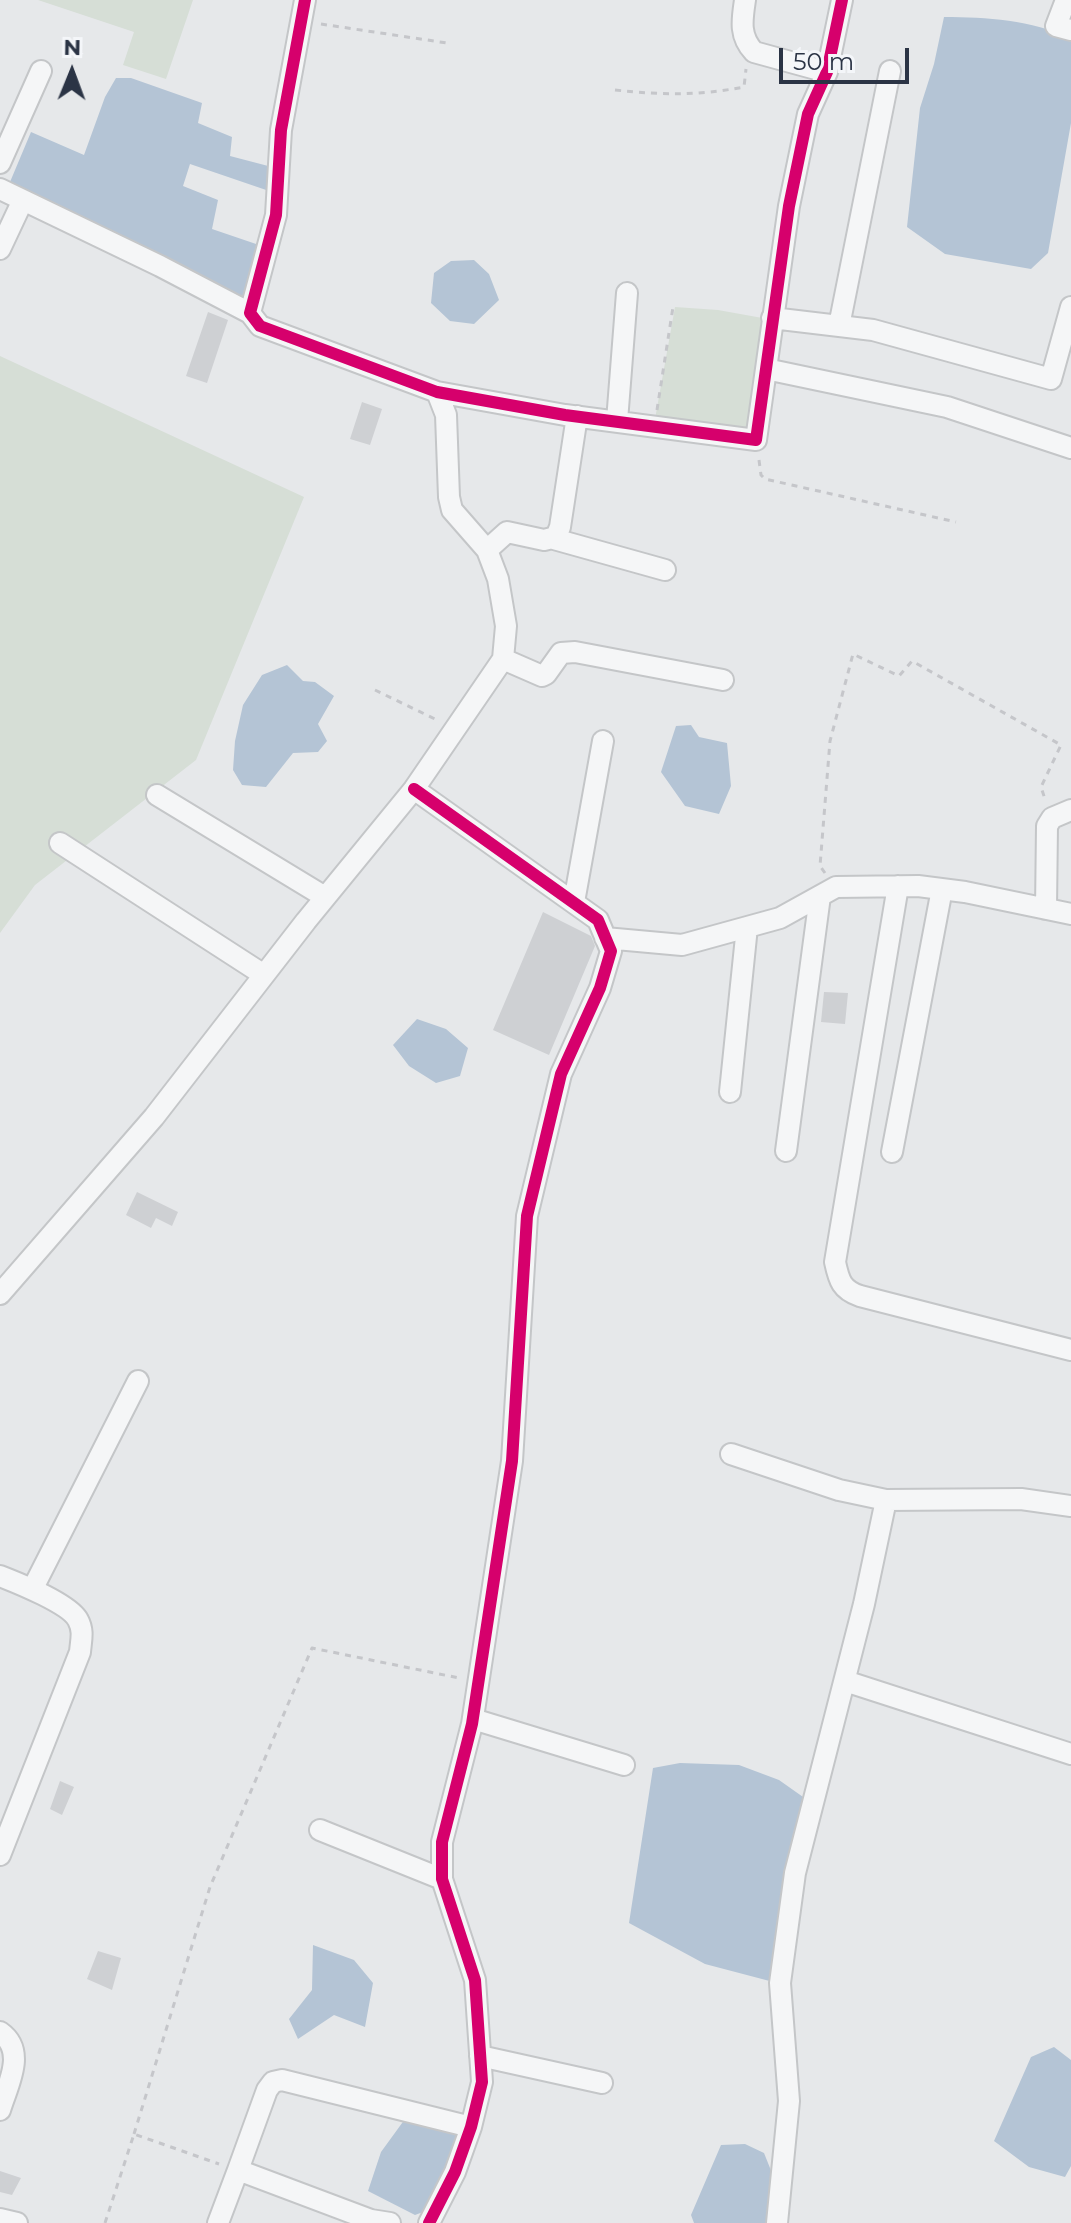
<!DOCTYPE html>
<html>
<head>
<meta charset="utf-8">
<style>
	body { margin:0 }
	#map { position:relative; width:1071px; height:2223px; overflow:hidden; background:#e6e8ea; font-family:Montserrat,sans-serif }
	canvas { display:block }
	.north { position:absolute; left:32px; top:32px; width:80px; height:80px; -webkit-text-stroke:6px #f4f6f9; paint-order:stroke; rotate:1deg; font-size:22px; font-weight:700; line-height:32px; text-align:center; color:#2b3445 }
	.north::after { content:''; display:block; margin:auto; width:28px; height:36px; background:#2b3445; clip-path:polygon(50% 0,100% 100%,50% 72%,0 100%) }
	.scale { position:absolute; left:779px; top:48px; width:130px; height:36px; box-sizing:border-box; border:4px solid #2b3445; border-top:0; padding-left:10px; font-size:24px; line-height:28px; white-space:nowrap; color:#2b3445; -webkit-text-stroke:6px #f4f6f9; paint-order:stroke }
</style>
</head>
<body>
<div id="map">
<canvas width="1071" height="2223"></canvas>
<div class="north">N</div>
<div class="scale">50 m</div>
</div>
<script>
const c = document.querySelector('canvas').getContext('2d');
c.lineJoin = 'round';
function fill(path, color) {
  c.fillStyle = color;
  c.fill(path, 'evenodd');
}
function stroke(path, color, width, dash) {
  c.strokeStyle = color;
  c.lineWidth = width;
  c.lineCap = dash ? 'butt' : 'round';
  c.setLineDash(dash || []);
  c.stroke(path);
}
const green = new Path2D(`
	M38,0h155l-27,79 -43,-14 11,-33z
	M675,307l43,3 50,9 -14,124 -99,-24z
	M0,356l304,141 -108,263 -161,125 -35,48z`);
const water = new Path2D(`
	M944,17c43,0 87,3 127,21v85l-23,130 -17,16 -86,-15 -38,-27 13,-119 14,-44z
	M116,78h15l71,25 -4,20 34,14 -2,19 42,11v25l-82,-28 -7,22 35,14 -6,29 47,16 -15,52 -234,-115 21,-50 53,23 21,-58z
	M474,260l15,14 10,26 -25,24 -24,-3 -19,-18 3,-30 17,-12z
	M287,665l16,16 12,1 19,14 -16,28 9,17 -9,11 -25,1 -27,34 -24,-2 -9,-15 2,-29 8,-36 19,-30z
	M691,725l8,12 28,6 4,43 -12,28 -34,-8 -24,-34 15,-46z
	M417,1019l29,10 22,19 -8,28 -24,7 -27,-17 -16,-21z
	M680,1763l59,2 40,15 34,24 -32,180 -76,-20 -76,-41 24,-155z
	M313,1945l41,15 19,23 -8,44 -31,-12 -36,24 -9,-20 23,-29z
	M1054,2047l17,13v106l-6,11 -36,-10 -35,-26 37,-84z
	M405,2119l54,13 -28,77 -16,6 -47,-24 13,-39z
	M745,2144l19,9 12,30 -9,40h-73l-3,-8 30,-70z`);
const building = new Path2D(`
	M208,312l20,8 -21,63 -21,-7z
	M362,402l20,7 -12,36 -20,-6z
	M543,912l48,24 4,10 -46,109 -56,-25z
	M824,992l24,1 -3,31 -24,-2z
	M137,1192l41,20 -6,14 -16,-8 -5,10 -25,-13z
	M60,1781l14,6 -12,28 -12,-6z
	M98,1951l23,7 -9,32 -25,-11z
	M0,2171l21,7 -9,17 -12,-3z`);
const path = new Path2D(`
	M321,24l126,19
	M615,90c48,5 81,6 129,-3l2,-18
	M657,410l16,-103
	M759,460l2,15 4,4 191,43
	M375,690l62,30
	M825,873l-5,-7 10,-125 23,-87 46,22 13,-15 149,84 -20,42 4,12
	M134,2134l76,-247 102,-239 147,30
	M105,2223l29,-89 85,30`);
const street = new Path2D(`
	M305,0l-24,130 -5,85 -26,98 10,13 177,66 128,23 191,25 33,-234 19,-92 19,-42 15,-72
	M745,0c-3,20 -6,36 9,52l73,20
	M1066,0l-10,26 15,4
	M0,163l41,-92
	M0,189l160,77 90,47
	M0,249l23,-49
	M772,318l101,12 178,49 20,-72
	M839,326l51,-255
	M766,369l181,38 124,41
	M617,421l10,-128
	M554,539l111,31
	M487,550l20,-18 37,8 12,-3 4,-10 17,-111
	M503,659l39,17 4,-2 15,-21 14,-1 148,28
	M414,789l184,131 13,31 -11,37 -39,86 -34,142 -15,245 -40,263 -30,118v37l33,101 7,102 -11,45 -16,45 -26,51
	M157,795l168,102
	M60,843l204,132
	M898,886l-63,376c4,19 7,28 25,34l211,54
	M574,902l29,-161
	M1046,909l1,-83 5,-8 19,-8
	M605,938l77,7 98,-27 56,-31 82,-1 47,6 106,22
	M730,1092l17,-165
	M786,1151l34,-255
	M892,1152l50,-263
	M0,1294l154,-177 152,-196 108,-132 89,-130 3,-33 -8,-47 -11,-29 -35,-40 -3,-13 -3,-82 -9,-23
	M731,1454l108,36 47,10 135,-1 50,7
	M0,1576c18,7 70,28 78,44 6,11 3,20 2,32l-80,203
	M33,1588l105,-207
	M845,1681l226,73
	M473,1719l151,46
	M320,1830l122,49
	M0,2032c27,19 8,52 0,78
	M480,2056l122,27
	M238,2170l29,-80 6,-8 9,-2 189,47
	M0,2219l17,4
	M218,2223l20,-53 133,50 19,3
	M777,2223l12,-122 -9,-118 15,-110 69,-269 22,-104`);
const cycleway = new Path2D(`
	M305,0l-24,130 -5,85 -26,98 10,13 177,66 128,23 191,25 33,-234 19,-92 19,-42 15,-72
	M414,789l184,131 13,31 -11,37 -39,86 -34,142 -15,245 -40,263 -30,118v37l33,101 7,102 -11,45 -16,45 -26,51`);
fill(green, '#d6ded6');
fill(water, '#b4c4d5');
fill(building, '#ced0d3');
stroke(street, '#c4c6c8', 24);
stroke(path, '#c5c6ca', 3, [6, 6]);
stroke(street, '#f5f6f7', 20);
stroke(cycleway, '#d6006c', 12);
</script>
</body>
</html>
